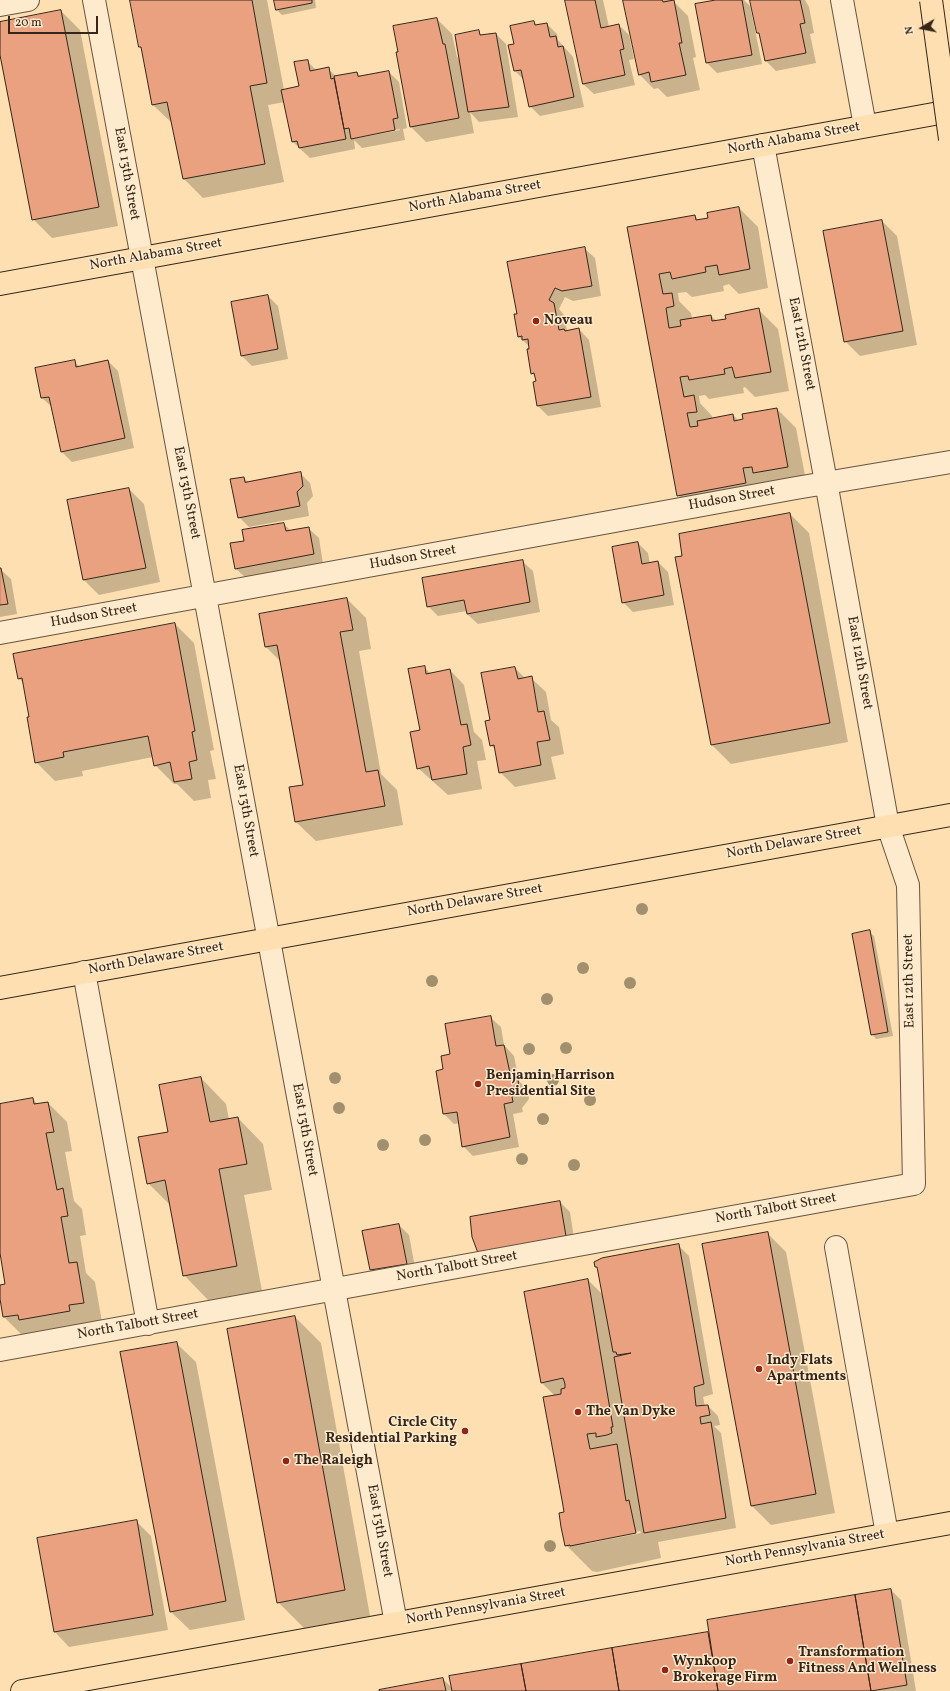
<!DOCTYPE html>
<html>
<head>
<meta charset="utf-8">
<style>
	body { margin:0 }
	#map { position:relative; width:950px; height:1691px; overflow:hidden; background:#fddfb1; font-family:Vollkorn,serif }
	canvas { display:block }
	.north { position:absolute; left:902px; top:8px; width:40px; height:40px; -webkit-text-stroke:3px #feeacc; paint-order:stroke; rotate:260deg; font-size:11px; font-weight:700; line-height:16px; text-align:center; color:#36261a }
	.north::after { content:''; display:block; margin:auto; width:14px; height:18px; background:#36261a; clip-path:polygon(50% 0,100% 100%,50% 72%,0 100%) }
	.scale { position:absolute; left:8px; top:16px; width:90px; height:18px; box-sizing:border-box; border:2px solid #36261a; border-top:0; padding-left:5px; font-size:12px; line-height:14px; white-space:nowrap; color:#36261a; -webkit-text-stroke:3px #feeacc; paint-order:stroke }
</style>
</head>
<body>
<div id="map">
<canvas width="950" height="1691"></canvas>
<div class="north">N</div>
<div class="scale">20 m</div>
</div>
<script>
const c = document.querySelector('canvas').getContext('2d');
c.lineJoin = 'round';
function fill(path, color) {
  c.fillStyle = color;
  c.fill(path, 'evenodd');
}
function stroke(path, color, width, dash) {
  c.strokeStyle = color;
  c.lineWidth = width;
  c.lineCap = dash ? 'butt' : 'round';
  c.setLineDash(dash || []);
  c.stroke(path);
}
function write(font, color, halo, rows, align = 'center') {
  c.font = font + ' Vollkorn,serif';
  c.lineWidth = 3;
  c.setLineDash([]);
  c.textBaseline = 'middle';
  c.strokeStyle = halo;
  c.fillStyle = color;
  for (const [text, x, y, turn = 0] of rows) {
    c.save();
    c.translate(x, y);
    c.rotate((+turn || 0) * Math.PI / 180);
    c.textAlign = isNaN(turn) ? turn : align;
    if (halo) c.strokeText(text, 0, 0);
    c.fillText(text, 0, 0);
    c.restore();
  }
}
const shadow = new Path2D(`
	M131,0h136l17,90 16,-3 7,-26 10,10 11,-2 9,8 20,-4 4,4 28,-5 10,10 8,46 -4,1 2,11 -43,8 -8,-8 1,9 -45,9 -18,-17 -7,-39 -17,3 16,77 -81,16 -19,-19 -11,-55 -20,-19 -10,-55 -3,-3zM400,129v1l-42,8 -2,-1z
	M275,0h40l1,8 -34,7 -5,-5z
	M566,0h37l6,27 10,-2 10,10 5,24 -5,1 6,25 -41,9 -11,-10z
	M624,0h48l16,16 8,41 -3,1 7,32 -33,7 -9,-9 -4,1 -15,-15z
	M721,0h23l6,6 12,58 -45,9 -10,-10 -11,-58z
	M751,0h54l4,7 5,26 -4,1 6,29 -40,8 -10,-10 -5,-25 -3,-4z
	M61,11l19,19 38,196 -66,12 -19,-19 -33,-170v-26z
	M437,19l15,15 5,23 4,4 17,-29 5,4 13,-2 10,10 12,73 -39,5 -9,-10 4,21 -48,9 -15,-15 -14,-74h3z
	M534,22l4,4 9,-2 10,10 1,6 15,17 11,50 -44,9 -10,-10 -6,-26 -9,-9v-27z
	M739,208l19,19 10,61 -29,6 -10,-10 -6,2 1,5 -32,6 -6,-5 -8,1 1,8 12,12 1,6 19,-3 6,5 41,-12 20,20 11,62 -34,6 -10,-10 -2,1 1,5 -35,6 -4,-4 -6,1 1,7 12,13 1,3 20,-4 6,6 38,-12 19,19 11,58 -110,28 -19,-19 -49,-267 66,-12 4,5z
	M882,221l15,15 20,109 -57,11 -15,-15z
	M584,248l11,10 6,38 -28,5 -8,-4 -6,12 5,6 3,16 12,-2 10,11 12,67 -53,9 -10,-10 -4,-23 3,-1 -1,-5 -4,-4 -2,-26 -11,-10 -1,-22z
	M268,296l10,10 10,53 -36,7 -10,-10z
	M74,361l6,6 28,-6 10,10 16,77 -62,14 -10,-10 -9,-44 -11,-10 -6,-29z
	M300,473l10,10 3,13 -6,7 2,13 -60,11 -10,-10 5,-39 4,4z
	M129,489l15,15 16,78 -61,13 -15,-15 -16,-79z
	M790,514l19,19 39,209 -117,22 -19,-19 -35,-187 7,-1z
	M284,524l7,7 17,-3 11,10 4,26 -77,14 -11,-10 10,-26z
	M638,543l10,10 2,11 8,-2 10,10 6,33 -41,7 -10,-10z
	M522,561l11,10 7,41 -62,12 -11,-10v-3l-29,5 -10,-10z
	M0,569l11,10 6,35 -17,3z
	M347,599l19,19 5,31 -12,2 22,123 16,16 6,35 -87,16 -20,-19 8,-36 -22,-123 -17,-17z
	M175,624l19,19 20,107 -4,1 6,28 -8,1 3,18 -17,3 -17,-17h-3l-19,-19 -2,-8 -71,14 1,5 -28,5 -19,-19 -5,-45 -7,-33 -5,-6z
	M424,667l7,7 19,-4 14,15 10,47 8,8 4,20 -9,1 5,28 -34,6 -30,-27z
	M515,668l11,11 5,-1 15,14 5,28 8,7 5,27 -13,3 5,22 -41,8 -15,-15 -4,-22 -5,-5v-24z
	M869,932l5,4 19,100 -17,3 -4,-5z
	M490,1017l11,10 3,18 10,11 5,25 9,9 1,9 -7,9 1,4 -10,2 6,33 -46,9 -10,-10 -3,-23 -6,1 -10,-10 -7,-42 8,-2 6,-15z
	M201,1078l25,26 3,16 9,-2 25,26 9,46 -28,5 18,96 -53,10 -25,-26 -13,-69 -23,-23 21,-51z
	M33,1099l5,6 10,-2 19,19 5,29 -7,1 9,49 8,8 4,26 -6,1 6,37 9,9 7,40 -79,14 -19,-19 -4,-23v-8l7,-1 -7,-37v-143z
	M560,1202l10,10 5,33 -86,17z
	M399,1225l10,10 7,38 -35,7 -10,-10 -7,-39z
	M767,1233l19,19 49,261 -64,12 -19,-19z
	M679,1246l10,10 24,138 -10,3 2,9h3l10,10 2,9 -6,1 7,7 15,95 -78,14 3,16 -64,14 -5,-1 -26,-26 -1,-32 -10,-117 -13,-13 -17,-90 63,-13 16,16 -5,-26 -3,-3zM640,1531l1,2 -56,11v-2z
	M295,1317l26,26 49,273 -66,12 -26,-26z
	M176,1343l20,19 49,258 -55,10 -20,-19z
	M136,1521l15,15 17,94 -99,17 -14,-15z
	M891,1590l10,10 15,91h-535l62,-12 9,9 256,-55 2,2z`);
const building = new Path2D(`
	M130,0h122l15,83 -17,3 15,78 -82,15 -16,-77 -15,3 -11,-58h-2z
	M274,0h38v3l-36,7z
	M565,0h30l6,28 18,-4 5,25 -4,1 5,25 -42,9z
	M623,0h39l1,2 11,-2 8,43h-3l7,32 -35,7 -2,-10 -10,3z
	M716,0h26l10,55 -46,8 -11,-59z
	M750,0h50l5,23 -5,1 6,29 -41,8 -6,-28h-2z
	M61,10l38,197 -67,13 -32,-165v-33z
	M437,18l6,26h2l14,74 -49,9 -14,-75h2l-5,-26z
	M534,21l1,4 12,-2 3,14 6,-1 2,11 5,-1 11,51 -45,10 -8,-37 -7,1 -6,-26 6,-1 -4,-18z
	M479,30l1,5 16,-2 13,74 -41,5 -13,-77z
	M308,60l2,11 19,-4 2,12 3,-1 12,61 -47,9 -2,-7 -5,1 -11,-52 18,-4 -5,-24z
	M389,71l9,47 -5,1 2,11 -44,9 -2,-11 -5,1 -10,-53 23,-4 1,4z
	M739,207l11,62 -31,6 -2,-10 -12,2 1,5 -34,7 -2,-7 -11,2 4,20 9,-1 2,13 -8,2 3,20 12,-2 -1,-6 31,-5 1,6 14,-2 -1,-4 34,-7 12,64 -36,6 -3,-11 -8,2 1,5 -36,6 -1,-4 -8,1 4,20 10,-2 3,17 -10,1 3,14 8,-1 -1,-5 36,-7 1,7 9,-2 -1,-5 35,-6 11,59 -35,6 -1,-6 -9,1 3,15 -69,13 -50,-269 68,-12 1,5 12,-2 -1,-5z
	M882,220l21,111 -59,11 -21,-111z
	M585,247l7,39 -30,5 -7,-3 -6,12 5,3 5,27 5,-1 1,2 14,-3 12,69 -54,9 -4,-24 3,-1 -2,-8 -3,1 -4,-25h2l-1,-10 -6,1v-4l-4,1 -4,-23h3l-10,-52z
	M268,295l10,54 -37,7 -10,-54z
	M75,360l1,7 32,-7 17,78 -64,14 -12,-55 -8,1 -6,-30z
	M301,472l2,14 -6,6 3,14 -62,12 -8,-39 14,-2 1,5z
	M129,488l17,80 -63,12 -16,-80z
	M790,513l40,210 -119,22 -36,-188 7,-1 -3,-22z
	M284,523l2,8 23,-4 5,27 -79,15 -5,-26 14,-2 -2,-11z
	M638,542l4,22 16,-3 6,34 -42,8 -10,-56z
	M523,560l7,42 -63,12 -3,-14 -37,7 -5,-29z
	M0,568h1l7,36 -8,1z
	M347,598l6,32 -13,2 26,140 12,-2 7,36 -90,16 -6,-35 14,-2 -26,-140 -12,2 -6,-33z
	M175,623l20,108 -3,1 5,28 -8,2 3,17 -18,3 -4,-20 -16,4 -6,-30 -85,16 1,5 -29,6 -8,-46h2l-7,-39 -4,1 -5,-25z
	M425,666l1,8 24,-5 11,56 6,-1 4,21 -8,2 4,27 -35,6 -3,-14 -12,3 -7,-37 10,-2 -12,-61z
	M515,667l3,12 14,-3 6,36 6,-1 6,29 -13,2 4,23 -42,8 -5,-28 -4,1 -5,-25 5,-1 -9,-47z
	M870,930l18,102 -17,3 -19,-101z
	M491,1016l5,30 8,-1 6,28 8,6 1,10 -7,8 1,5 -9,2 6,33 -48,10 -5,-35 -14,2 -7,-43 7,-2 -2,-13 9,-2 -5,-30z
	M201,1077l9,45 28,-5 9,47 -28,5 18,97 -54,10 -18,-96 -18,4 -9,-47 30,-5 -9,-47z
	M33,1098l1,6 14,-2 6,30 -8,1 11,57 6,-2 5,28 -7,1 8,46 8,-1 7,41 -15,2 1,6 -51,9 -1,-5 -15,2 -3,-18v-14l5,-1 -5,-31v-149z
	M560,1201l6,35 -88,17 -6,-16 -2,-20z
	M399,1224l8,40 -37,6 -8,-39z
	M768,1232l48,262 -65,12 -49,-262z
	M679,1244l25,140 -10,3 2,19 12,-1 2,10 -10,2 1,7 10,-2 15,96 -82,15 -30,-176 17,-4 -14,2 -1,-3h-3l-16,-85h-2l-1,-5 8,-4z
	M588,1279l25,148h-2l1,6 -5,2 -11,2v-4l-9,1 3,15 27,-5 9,57 3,-1 7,33 -66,13v-1l-5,1 -4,-19 -2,-14 5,-1 -2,-12 -19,-103 18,-3v-5l4,-1v-4l-2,-6 -22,5 -17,-91z
	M295,1316l50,274 -68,13 -50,-274z
	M177,1342l49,259 -56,11 -50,-260z
	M137,1520l16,95 -99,17 -17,-94z
	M891,1589l16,96 -36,6 -16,-96z
	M855,1595l16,96h-153l-11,-71z
	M708,1632l10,59h-99l-7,-43z
	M612,1648l7,43h-93l-5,-27z
	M521,1664l5,27h-74l-3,-15z
	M443,1678l3,13h-67v-1z`);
const minor = new Path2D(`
	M94,0l302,1623
	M842,0l23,126
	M0,5l28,-5
	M0,633l796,-145 154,-26
	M84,972l64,352
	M836,1247l51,287
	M0,1350l914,-166 -6,-299 -20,-59 -62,-344 -63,-337`);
const major = new Path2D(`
	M0,284l950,-173
	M0,988l950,-173
	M22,1691l928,-168`);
const highwayBridge = new Path2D(`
	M931,0l19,139`);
const trees = [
	[642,909],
	[583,968],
	[432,981],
	[630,983],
	[547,999],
	[566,1048],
	[529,1049],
	[335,1078],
	[553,1080],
	[590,1100],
	[339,1108],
	[543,1119],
	[425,1140],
	[383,1145],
	[522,1159],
	[574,1165],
	[550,1546]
];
const markers = [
	[536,321,4,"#8f2418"],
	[478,1084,4,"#8f2418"],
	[759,1369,4,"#8f2418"],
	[578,1412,4,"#8f2418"],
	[465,1431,4,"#8f2418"],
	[286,1461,4,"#8f2418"],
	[790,1661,4,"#8f2418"],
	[665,1670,4,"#8f2418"]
];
const streetNames = [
	["North Alabama Street",794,139,-10],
	["East 13th Street",126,174,80],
	["North Alabama Street",475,197,-10],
	["North Alabama Street",156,255,-10],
	["East 12th Street",801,344,79],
	["East 13th Street",186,493,79],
	["Hudson Street",732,499,-10],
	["Hudson Street",413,558,-10],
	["Hudson Street",94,616,-10],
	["East 12th Street",859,663,80],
	["East 13th Street",245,811,80],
	["North Delaware Street",794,843,-10],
	["North Delaware Street",475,901,-10],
	["North Delaware Street",156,959,-10],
	["East 12th Street",910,981,-91],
	["East 13th Street",304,1130,80],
	["North Talbott Street",776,1209,-10],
	["North Talbott Street",457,1267,-10],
	["North Talbott Street",138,1325,-10],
	["East 13th Street",379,1531,80],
	["North Pennsylvania Street",805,1549,-10],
	["North Pennsylvania Street",486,1607,-10]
];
const poiNames = [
	["Noveau",544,321],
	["Benjamin Harrison",486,1076],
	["Presidential Site",486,1092],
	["Indy Flats",767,1361],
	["Apartments",767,1377],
	["The Van Dyke",586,1412],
	["Circle City",457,1423,"right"],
	["Residential Parking",457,1439,"right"],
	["The Raleigh",294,1461],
	["Transformation",798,1653],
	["Fitness And Wellness",798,1669],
	["Wynkoop",673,1662],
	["Brokerage Firm",673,1678]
];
fill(shadow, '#0003');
fill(building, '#e9a180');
stroke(building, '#36261a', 1);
stroke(minor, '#685440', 24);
stroke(major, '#36261a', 24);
stroke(minor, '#feeacc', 22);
stroke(major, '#fddfb1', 22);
stroke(highwayBridge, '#36261a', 24, []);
stroke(highwayBridge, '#fddfb1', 22);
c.fillStyle = '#a28f6d';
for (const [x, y] of trees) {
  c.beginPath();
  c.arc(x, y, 6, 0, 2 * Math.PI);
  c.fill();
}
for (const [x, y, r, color] of markers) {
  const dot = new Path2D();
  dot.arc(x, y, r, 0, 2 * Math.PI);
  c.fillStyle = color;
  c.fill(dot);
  stroke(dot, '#feeacc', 1.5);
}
write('14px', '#36261a', '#feeacc', streetNames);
write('bold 14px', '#36261a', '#feeacc', poiNames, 'left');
</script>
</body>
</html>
